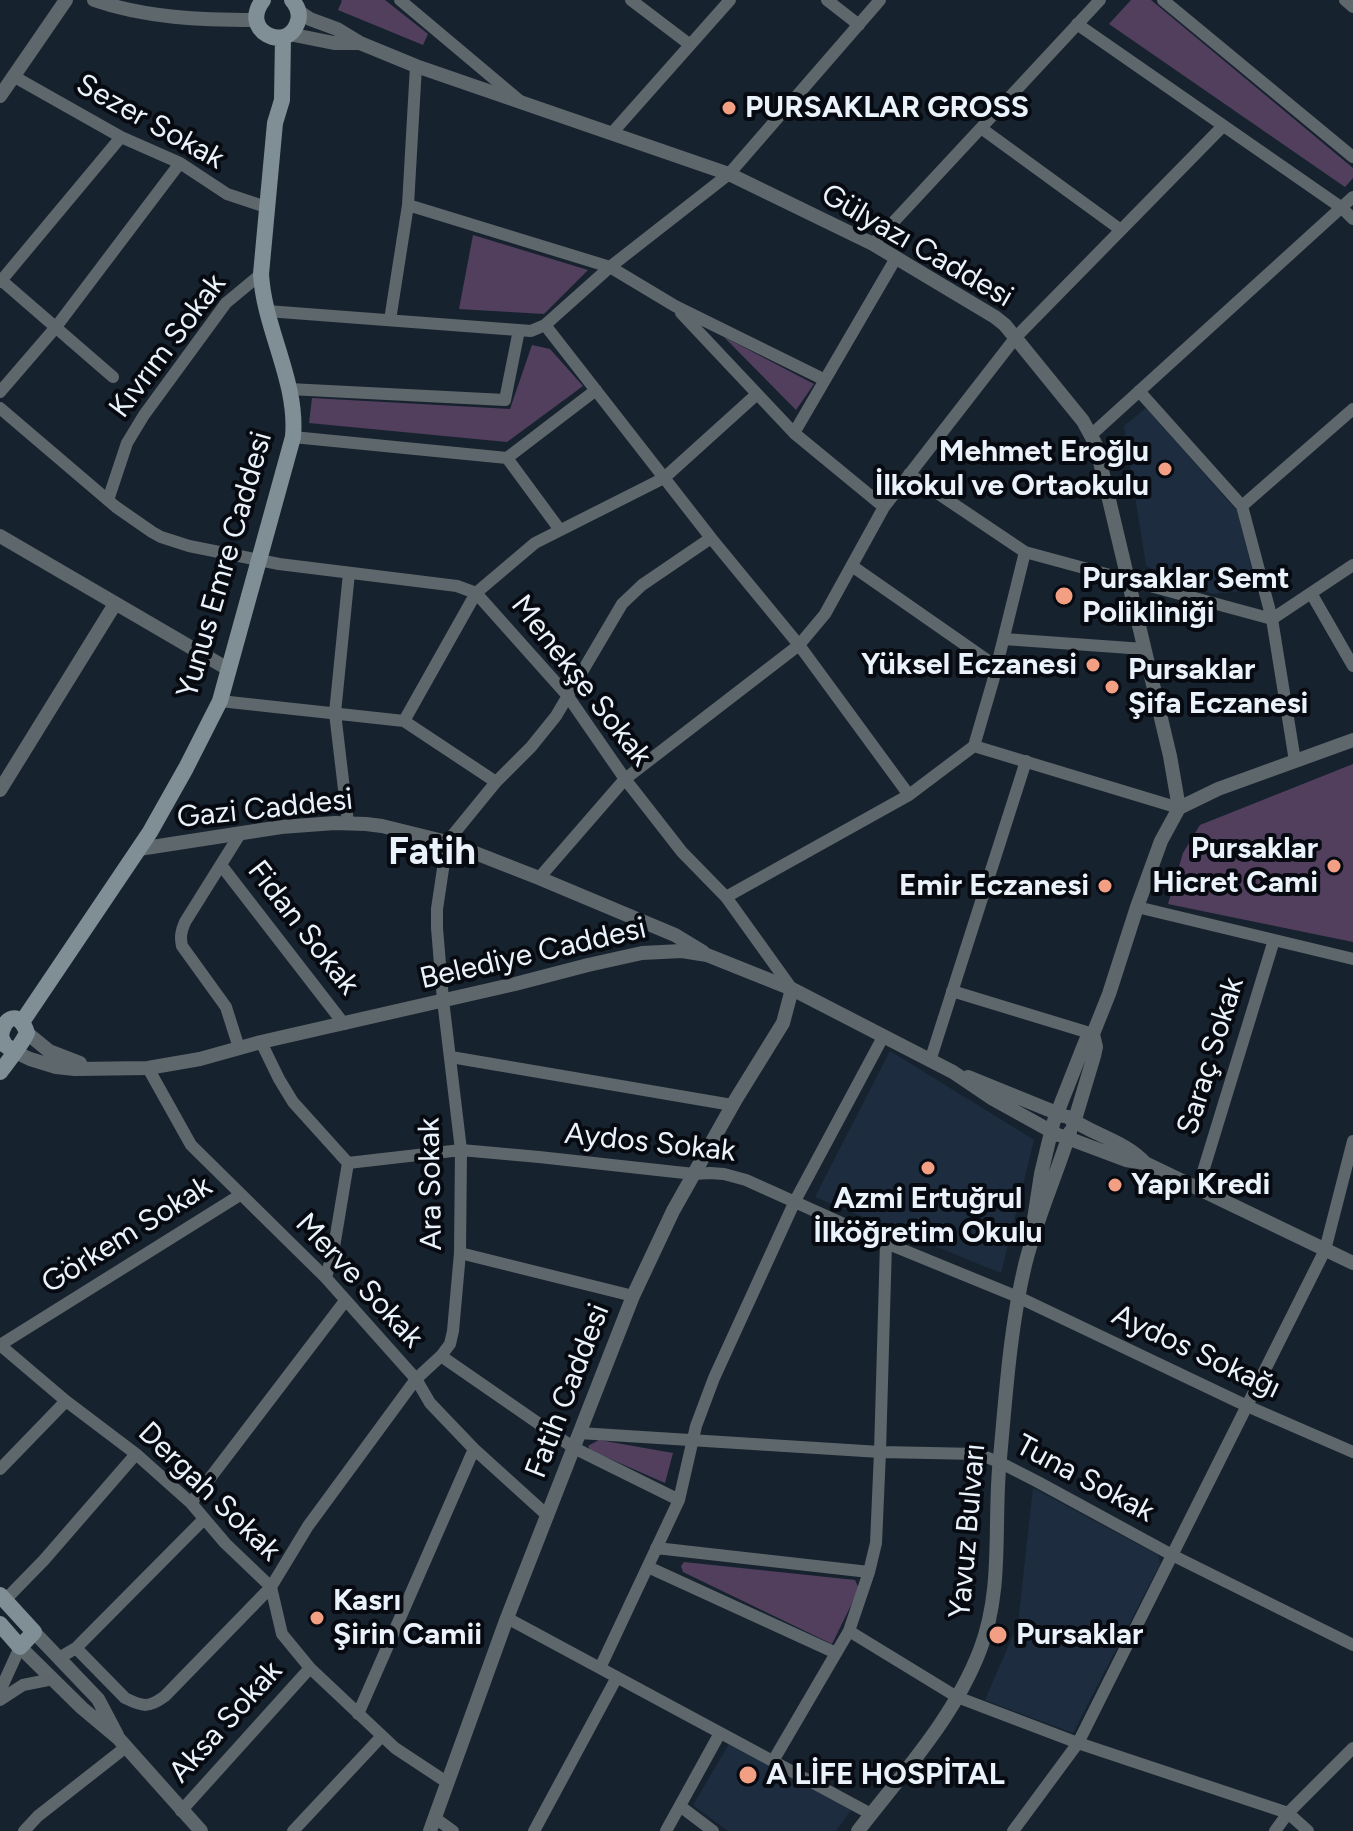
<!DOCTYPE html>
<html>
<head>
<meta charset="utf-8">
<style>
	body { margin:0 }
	canvas { display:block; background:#17222f }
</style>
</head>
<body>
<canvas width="1353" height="1831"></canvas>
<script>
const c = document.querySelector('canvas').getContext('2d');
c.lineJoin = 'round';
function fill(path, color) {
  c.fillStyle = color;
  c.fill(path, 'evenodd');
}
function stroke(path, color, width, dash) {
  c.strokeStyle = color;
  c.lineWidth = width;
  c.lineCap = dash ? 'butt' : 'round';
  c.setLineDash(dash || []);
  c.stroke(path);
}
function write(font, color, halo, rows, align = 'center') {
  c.font = font + ' Figtree,sans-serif';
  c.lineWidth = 8;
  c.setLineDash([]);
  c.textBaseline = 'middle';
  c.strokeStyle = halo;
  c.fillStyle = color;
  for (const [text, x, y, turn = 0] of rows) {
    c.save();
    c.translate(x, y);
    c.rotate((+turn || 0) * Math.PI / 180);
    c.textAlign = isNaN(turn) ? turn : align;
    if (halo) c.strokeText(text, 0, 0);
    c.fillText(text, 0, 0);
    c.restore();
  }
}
const built = new Path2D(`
	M1146,408l91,103 20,78 -44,5 -48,-15 -19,-14 -22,-139z
	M890,1051l144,89 -33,133 -186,-76z
	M1033,1488l125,67 2,9 -87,169 -88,-33 33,-76z
	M729,1744l122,66 -15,21h-108l-35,-26z`);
const green = new Path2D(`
	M341,0h44l43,34 -5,11 -85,-35 4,-9z
	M1131,0h20l202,168v10l-8,9 -236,-163z
	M473,235l115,35 -44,44 -85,-5z
	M724,337l90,47 -18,26z
	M532,345l18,4 33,37 -76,56 -198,-19 3,-25 198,11z
	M1353,764v178l-185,-38 15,-51 17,-28z
	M599,1440l74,13 -8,30 -75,-33 -2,-4z
	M684,1562l171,18 4,9 -27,55 -149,-72 -2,-6z`);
const minor = new Path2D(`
	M400,0l119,100
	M631,0l58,44
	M827,0l32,25
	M1163,0l190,157
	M1345,0l8,7
	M1077,24l265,184 11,11
	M13,76l108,61 59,26 47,31 39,13
	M981,128l140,102
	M612,133l118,-133
	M408,205l202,62 65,39 150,74
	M873,244l227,-244
	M1,280l112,97
	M0,282l121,-145
	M267,311l264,20 14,-6 65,-58 119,-93 151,-174
	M681,313l113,120 90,74
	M390,320l18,-115 8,-139
	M545,325l166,213 88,107 110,150
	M289,389l216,11 14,-70
	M1139,391l103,115 30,113 23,142
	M0,392l56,-65 124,-164
	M0,408l116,99 36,25 9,5 28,9 90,18 178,22 19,7 91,102 58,84 57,73 44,45 66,92
	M794,433l102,-175
	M1091,435l262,-238
	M293,437l214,21 89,-68
	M507,458l53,72
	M909,474l116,78 247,67 81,-54
	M108,500l19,-57 17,-28 82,-112 35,-29
	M1242,506l111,-97
	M852,566l145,101
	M1311,593l42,73
	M1004,639l140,10
	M220,701l184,20 92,61
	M404,721l72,-128 59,-50 129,-65 93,-84
	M974,746l19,-65 32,-129
	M348,823l-13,-110 14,-140
	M221,865l123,159
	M539,878l86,-99 174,-134 26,-31 59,-107 132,-170 207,-211
	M726,897l183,-102 65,-49 205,62
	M1137,907l216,52
	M952,991l141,43
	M261,1042l18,37 14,23 55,61 -14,84 -8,31
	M239,1048l-13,-41 -44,-61c-2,-9 -1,-15 3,-24l55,-88
	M451,1057l281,48
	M930,1061l96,-300
	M148,1068l43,77 135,133 90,101 14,24 44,46 74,67
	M348,1163l113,-13 78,7 155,17 16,-1 14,1 22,6 140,63 132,54 229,109 106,46
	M1198,1188l76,-248
	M460,1253l173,43
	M0,1345l66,56 70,53 55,49 34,40 46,44 11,47 28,34 85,80 53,35
	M0,1345l240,-150
	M441,1356l133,92 105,52
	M579,1433l301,19 98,2 21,8 39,20 134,73 181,90
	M0,1469l66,-68
	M191,1503l154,-202
	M656,1548l213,24
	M648,1567l188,86
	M5,1600l39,-40 92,-106
	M507,1618l364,196
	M849,1631l108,66 121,46 210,70 20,18
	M76,1648l49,50c18,9 24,10 40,-2l106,-109 37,-61 108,-147 25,-23 9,-12 3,-13 7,-78 1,-103 -18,-150 -6,-72v-19l10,-67 49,-60 35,-35 25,-31 66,-112 20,-19 69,-47
	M59,1658l17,-10 128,-129
	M600,1668l79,-168 17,-74 18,-48 81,-177 88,-164
	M0,1691l20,-44
	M0,1700l23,-15 30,-6
	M358,1714l116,-265
	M773,1761l76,-130 20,-59 7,-29 4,-91 6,-209
	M680,1806l33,25
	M181,1811l129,-143
	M435,1818l18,13
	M24,1831l14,-15 88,-69
	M293,1831l88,-94
	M534,1831l83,-154
	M666,1831l54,-98
	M1013,1831l65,-88 247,-493 28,-109
	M1275,1831l13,-18 65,-65`);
const tertiary = new Path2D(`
	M94,0c51,18 108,20 162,20
	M298,11l12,8 27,10 23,14 56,23 313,108 144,70 122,73 10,8 78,96 13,24 74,311 9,52
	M289,34l45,9h25
	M0,96l66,-96
	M0,536l228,133
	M0,790l115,-186
	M139,849l142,-22 54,-4 31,1 16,2 65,16 92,36 136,57 28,17
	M27,1033l22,18 31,12
	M15,1052l15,7 26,8 19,2 73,-1 52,-9 61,-17 254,-58 73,-19 54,-12 40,-2 25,4 85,34 161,83 40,27 65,36
	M968,1077l96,39
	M1054,1121l28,-71 4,-10 7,-6 16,-40 28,-87 24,-66 18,-33 39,-19 135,-49
	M1073,1126l21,-70 2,-9 -3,-13
	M1062,1136l64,24 19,3c-20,-22 -52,-28 -77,-46
	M1145,1163l208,100
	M1034,1219l7,-45 12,-50
	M34,1632l64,67 19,36
	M20,1647l62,61 37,31 82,92
	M430,1831l77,-213 126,-322 40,-85 63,-112 47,-76 9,-34
	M858,1831c44,-57 96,-113 122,-181 24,-62 13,-128 20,-192 6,-65 10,-130 25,-193 11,-45 31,-89 45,-133`);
const secondary = new Path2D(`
	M263,0c-24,31 23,53 34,24 4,-9 1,-17 -5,-24
	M22,1022l128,-190 36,-64 34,-67 73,-264c5,-56 -29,-108 -32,-163l14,-151 7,-23 1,-63
	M0,1072l1,-1c9,-12 19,-24 26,-38 -7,-23 -24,-17 -26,4l4,8 10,7
	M0,1595l34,37 -14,15 -20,-23`);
const markers = [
	[729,108,8,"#f39f83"],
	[1165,469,8,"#f39f83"],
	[1064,596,10,"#f39f83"],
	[1093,665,8,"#f39f83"],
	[1112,687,8,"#f39f83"],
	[1334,866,8,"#f39f83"],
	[1105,886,8,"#f39f83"],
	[928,1168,8,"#f39f83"],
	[1115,1185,8,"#f39f83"],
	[317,1618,8,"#f39f83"],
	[998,1635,10,"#f39f83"],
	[748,1775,10,"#f39f83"]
];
const poiNames = [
	["PURSAKLAR GROSS",745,108],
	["Mehmet Eroğlu",1149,452,"right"],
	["İlkokul ve Ortaokulu",1149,486,"right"],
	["Pursaklar Semt",1082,579],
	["Polikliniği",1082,613],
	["Yüksel Eczanesi",1077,665,"right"],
	["Pursaklar",1128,670],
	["Şifa Eczanesi",1128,704],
	["Pursaklar",1318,849,"right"],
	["Hicret Cami",1318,883,"right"],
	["Emir Eczanesi",1089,886,"right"],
	["Yapı Kredi",1131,1185],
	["Azmi Ertuğrul",928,1199,"center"],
	["İlköğretim Okulu",928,1233,"center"],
	["Kasrı",333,1601],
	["Şirin Camii",333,1635],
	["Pursaklar",1016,1635],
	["A LİFE HOSPİTAL",766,1775]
];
const streetNames = [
	["Sezer Sokak",150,122,29],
	["Gülyazı Caddesi",917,246,30],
	["Kıvrım Sokak",168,346,-53],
	["Yunus Emre Caddesi",225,565,-74],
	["Menekşe Sokak",581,681,52],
	["Gazi Caddesi",265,809,-6],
	["Fidan Sokak",303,928,52],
	["Belediye Caddesi",533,954,-13],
	["Saraç Sokak",1211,1056,-73],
	["Aydos Sokak",650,1143,6],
	["Ara Sokak",431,1184,-91],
	["Görkem Sokak",127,1235,-32],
	["Merve Sokak",359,1281,47],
	["Aydos Sokağı",1196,1352,25],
	["Fatih Caddesi",568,1391,-69],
	["Tuna Sokak",1085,1479,28],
	["Dergah Sokak",209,1492,44],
	["Yavuz Bulvarı",968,1531,-85],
	["Aksa Sokak",226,1722,-48]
];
const districtNames = [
	["Fatih",432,853]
];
fill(built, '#1d2d3f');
fill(green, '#523f5e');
stroke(minor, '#5e676b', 12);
stroke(tertiary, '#5e676b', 14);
stroke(secondary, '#808f96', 16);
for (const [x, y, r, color] of markers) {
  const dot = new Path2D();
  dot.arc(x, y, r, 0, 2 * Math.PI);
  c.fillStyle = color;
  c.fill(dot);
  stroke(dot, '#070b11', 3);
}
write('bold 30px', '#eaf2fb', '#070b11', poiNames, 'left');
write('30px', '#eaf2fb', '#070b11', streetNames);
write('bold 38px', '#eaf2fb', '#070b11', districtNames);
</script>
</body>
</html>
